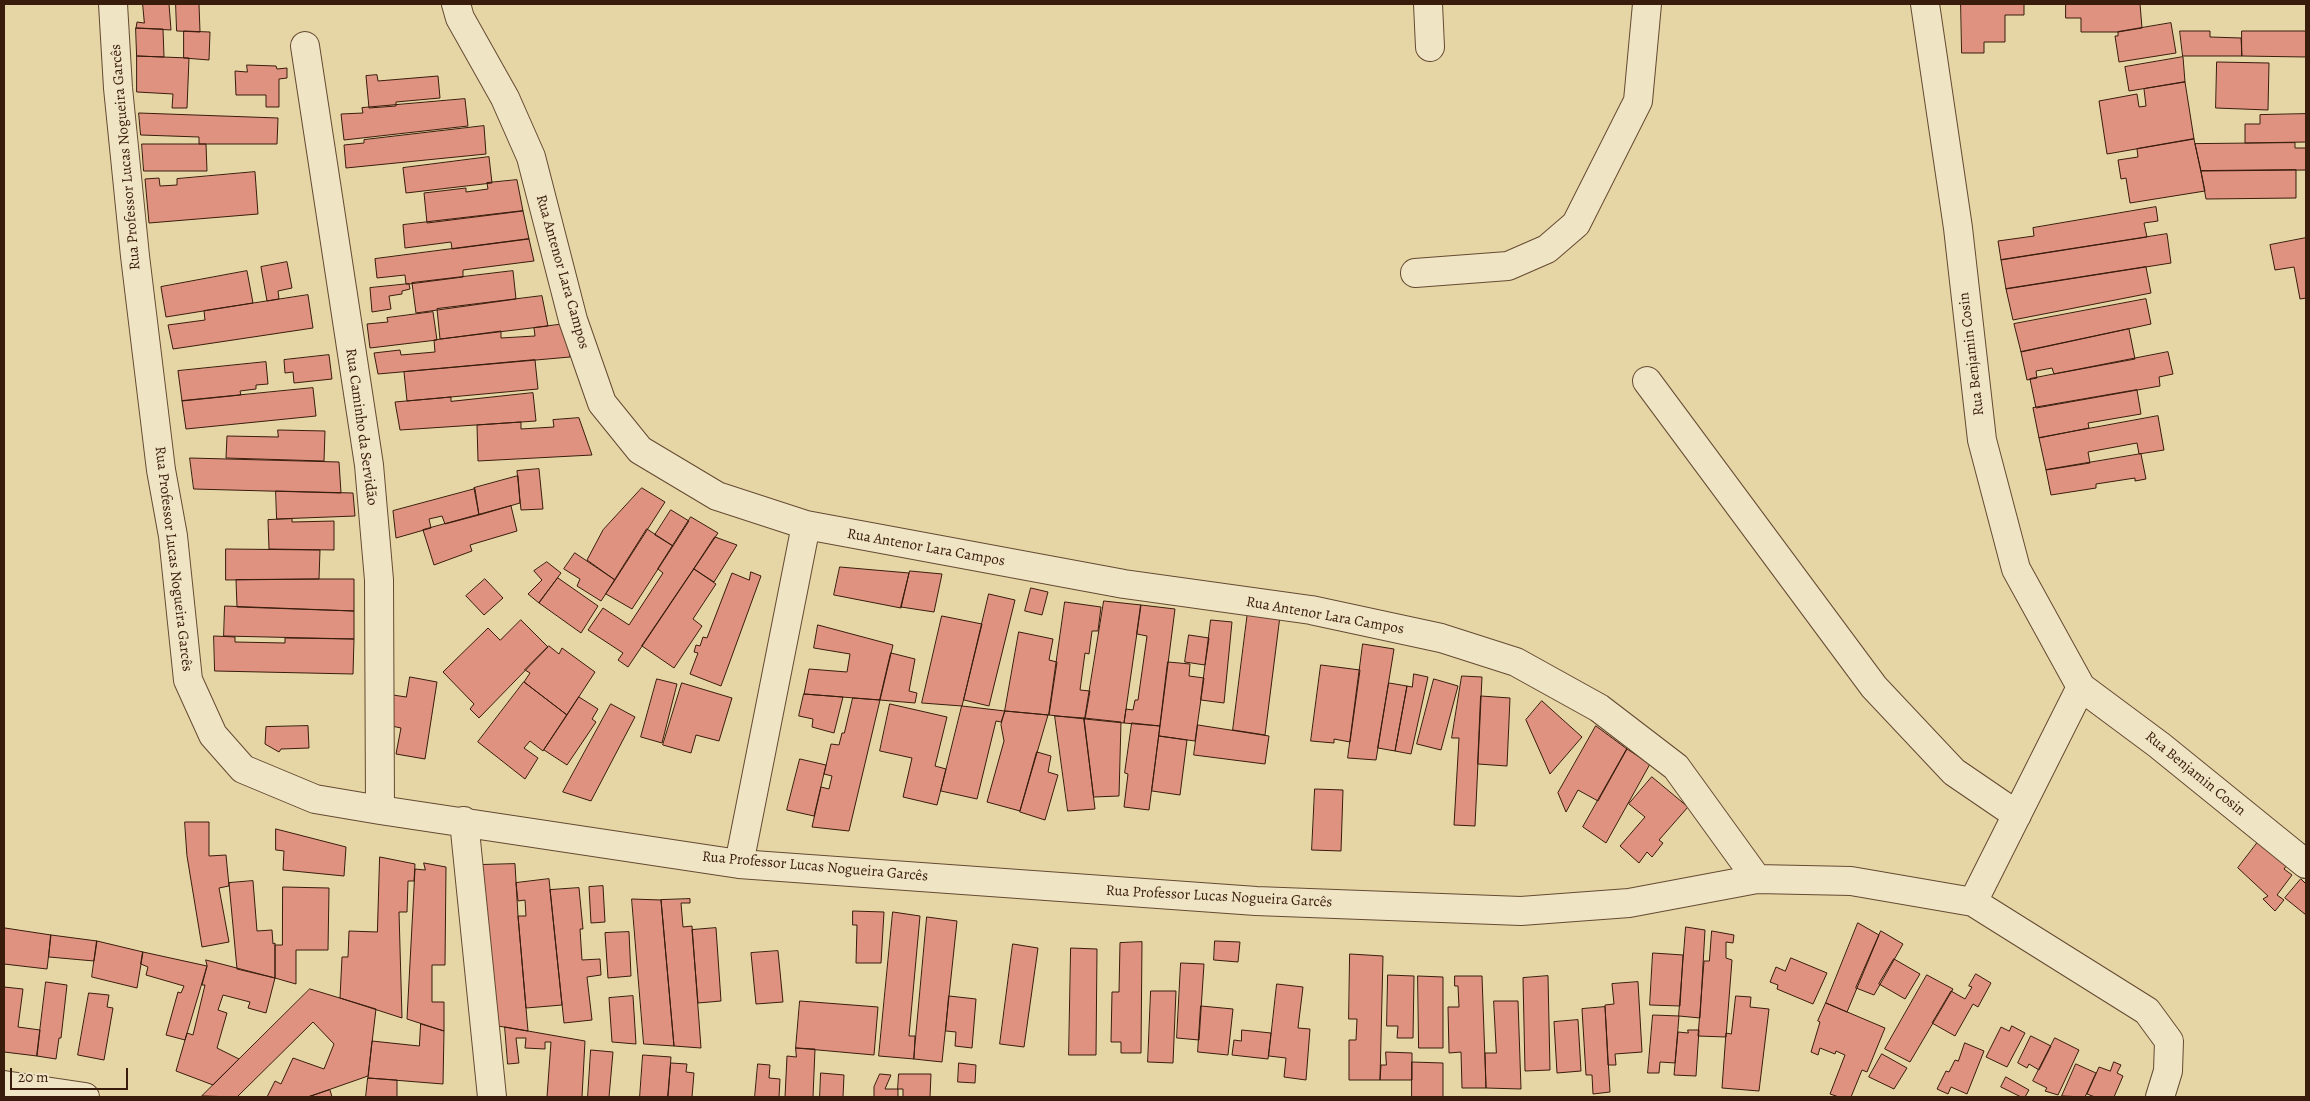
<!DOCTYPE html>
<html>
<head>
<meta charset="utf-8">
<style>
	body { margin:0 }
	#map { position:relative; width:2310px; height:1101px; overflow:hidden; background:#e6d6a5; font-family:Alegreya,serif }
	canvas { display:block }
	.frame { position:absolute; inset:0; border:5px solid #3a1c0c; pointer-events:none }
	.scale { position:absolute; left:10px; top:1068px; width:118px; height:22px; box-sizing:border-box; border:2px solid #3a1c0c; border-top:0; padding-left:6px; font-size:15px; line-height:18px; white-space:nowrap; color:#3a1c0c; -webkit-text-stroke:4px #efe4c4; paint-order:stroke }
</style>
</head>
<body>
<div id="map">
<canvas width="2310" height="1101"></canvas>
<div class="frame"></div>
<div class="scale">20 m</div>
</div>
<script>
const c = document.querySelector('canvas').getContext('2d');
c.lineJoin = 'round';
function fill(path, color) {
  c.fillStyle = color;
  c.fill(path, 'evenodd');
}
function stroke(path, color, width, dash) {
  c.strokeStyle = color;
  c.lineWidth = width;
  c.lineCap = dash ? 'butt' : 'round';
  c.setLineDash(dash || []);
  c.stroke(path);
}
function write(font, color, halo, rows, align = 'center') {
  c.font = font + ' Alegreya,serif';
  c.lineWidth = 4;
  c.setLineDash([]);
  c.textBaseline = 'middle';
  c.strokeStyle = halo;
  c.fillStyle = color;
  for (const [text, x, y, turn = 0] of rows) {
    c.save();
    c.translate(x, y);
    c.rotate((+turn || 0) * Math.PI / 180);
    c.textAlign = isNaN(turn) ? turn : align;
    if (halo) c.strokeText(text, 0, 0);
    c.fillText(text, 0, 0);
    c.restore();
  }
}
const building = new Path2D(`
	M143,4h26l2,26 -35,-2 1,-6 7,1z
	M176,4h23l1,28 -23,-1z
	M1961,4h63v11h-19v27h-21v11h-22z
	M2066,4h74l2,24 -24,4h-37v-14h-15z
	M2171,23l5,30 -57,9 -4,-26h3v-4z
	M136,28l27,1 1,28 -27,-1z
	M184,31l26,1 -1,28 -25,-2z
	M2180,31h30v6l31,1 1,18h-59z
	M2242,31h64v26l-64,-1z
	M137,56l52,2 -2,50h-15l1,-14 -36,-2z
	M2183,57l2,25 -56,9 -4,-24z
	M2217,62l52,1 -1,47 -52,-2z
	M247,65l29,1 1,3 10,-1v10l-8,1v28h-13v-12h-30l-1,-24 12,1z
	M377,75l1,6 60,-5 2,22 -44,4v4l-27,2 -3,-32z
	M2185,82l9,57 -87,15 -8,-53 38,-7 2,13 7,-1 -2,-17z
	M465,99l3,27 -124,14 -3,-26 22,-1 -1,-5z
	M139,113l139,5 -1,26h-78v-7l-58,-2z
	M2306,114v28l-61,1v-19h15v-9z
	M484,126l2,28 -140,14 -2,-23 20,-2v-3z
	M2194,139l11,52 -75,12 -4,-25 -5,1 -3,-19 20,-3 -1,-8z
	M2295,143v5h11v22l-105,1 -6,-27z
	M142,144h64l1,27h-63z
	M489,157l3,26 -86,10 -3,-25z
	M2296,170v28l-90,1 -5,-28z
	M255,172l3,42 -109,9 -4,-44 14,-1 1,8 17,-1v-6z
	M517,180l6,31 -96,12 -3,-30 42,-5v4l22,-3 -1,-6z
	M2156,207l2,14 -14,2 3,14 -146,23 -3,-19 36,-5 -1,-8z
	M523,211l6,28 -77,10 -1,-7 -46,6 -2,-23z
	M2167,234l4,29 -165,26 -5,-29z
	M2306,238v60l-6,1 -6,-32 -19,3 -5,-25z
	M529,239l5,22 -71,9v7l-54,7h-3l-1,-9 -28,3 -2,-19z
	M287,262l5,26 -14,3 1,8 -12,2 -6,-34z
	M2146,267l5,26 -138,27 -7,-31z
	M247,271l6,32 -87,14 -5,-30z
	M513,271l3,28 -100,14 -4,-30z
	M409,284l1,5 -8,2v3l-13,2 2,13 -19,3 -2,-24z
	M308,295l5,33 -140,21 -5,-24 37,-5 -1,-9z
	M542,296l6,30 -108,13 -3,-30z
	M2146,299l5,25 -130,28 -7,-28z
	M433,312l4,28 -67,8 -3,-24 21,-2 -1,-4z
	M565,324l5,33 -192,17 -4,-21 26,-3 1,5 34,-3 -1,-12 67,-9v7l34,-2 -1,-8z
	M2129,329l6,30 -81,15 -2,-6 -16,3 1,7 -10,2 -6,-28z
	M2168,352l5,22 -14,3 1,9 -124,22 -6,-29z
	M329,355l3,24 -38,4 -1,-11 -8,1 -1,-13z
	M535,360l3,29 -131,12 -3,-29z
	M266,362l2,22 -12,1v4l-16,2 1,4 -59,6 -4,-30z
	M313,388l3,28 -130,13 -4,-28z
	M2137,390l4,24 -53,9 1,5 -50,10 -6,-30z
	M533,393l3,28 -136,9 -5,-28 56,-5v4z
	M2158,416l6,34 -25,4 -2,-11 -49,9 2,11 -44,7 -7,-32z
	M579,418l13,37 -114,6 -1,-36 44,-3v7l33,-2 -1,-7z
	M278,430l47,1 -1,30 -98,-3 1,-22 51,1z
	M2141,454l5,25 -11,2v-3l-39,6v4l-45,7 -5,-25z
	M190,458l149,4 2,31 -147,-4z
	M539,469l4,40 -22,1 -4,-39z
	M518,476l2,27 -41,12 -5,-27z
	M642,488l23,14 -50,78 -28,-20 16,-30z
	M475,489l4,26 -34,9 -3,-8 -13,3 2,9 -35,10 -3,-27z
	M276,491l77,2 2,23 -78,3z
	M511,506l6,25 -47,14 2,6 -38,14 -11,-35z
	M671,510l18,11 -16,25 -18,-11z
	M691,517l27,16 -90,134 -10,-7 5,-7 -35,-23 15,-22 26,17 34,-52 -5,-4z
	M292,519v3l42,-1v29l-65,-1 -1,-29z
	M647,529l26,17 -41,63 -26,-15z
	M715,537l22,8 -23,37 -20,-13z
	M226,549l94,1 -1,29 -93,1z
	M575,553l40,27 -14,21 -24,-15 3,-7 -16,-10z
	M547,562l14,11 -22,30 -11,-9 14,-14 -8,-9z
	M840,567l69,6 -8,35 -67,-13z
	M694,569l22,15 -23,35 9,7 -28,42 -32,-22z
	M910,571l32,3 -8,38 -33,-5z
	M751,572l10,4 -40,110 -31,-12 8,-21 -4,-1 2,-7 4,1 3,-9 4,1 25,-65 17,7z
	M558,578l40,28 -17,27 -42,-30z
	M319,579h35v32l-117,-4 -1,-27z
	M485,579l18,19 -19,17 -18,-19z
	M1031,588l17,4 -6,23 -17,-4z
	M989,594l26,6 -26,106 -25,-6z
	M1104,601l37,4 -17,118 -39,-4z
	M1065,602l36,5 -3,24h-6l-3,23 -4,-1 -5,37 10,1 -5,28 -36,-4z
	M1141,605l34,4 -15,117 -36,-3 2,-14 7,1 2,-10h3l9,-64 -10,-2z
	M225,606l129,5v28l-130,-3z
	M1248,611l32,5 -15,119 -32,-5z
	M942,616l40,8 -20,82 -40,-3z
	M521,620l27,27 -69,71 -9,-9 4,-5 -31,-32 45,-44 12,12z
	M1211,620l21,2 -8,81 -23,-3z
	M818,625l75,20 -13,55 -76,-6 5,-25 38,3 3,-18 -36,-6z
	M1019,632l34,7 -4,21 8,2 -8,53 -44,-4z
	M1189,635l20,3 -4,27 -20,-3z
	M214,636l21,1v5l50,1v-5l69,1 -1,35 -138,-3z
	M1363,644l31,5 -18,111 -28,-2z
	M549,646l10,8 3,-6 33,24 -28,43 -43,-33 6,-9 -5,-3z
	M891,653l24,6 -6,32 8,2 -2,10 -35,-3z
	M1168,662l22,2 -1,12 15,2 -9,63 -36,-5z
	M1321,665l39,5 -10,72 -16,-3v4l-23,-2z
	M1414,674l14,3 -17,77 -16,-3 12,-65 5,1z
	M1462,676l20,1 -7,149 -21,-1 5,-87h-7z
	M410,677l27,5 -12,77 -29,-5 5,-26 -14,-3 6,-30 13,2z
	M657,679l20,5 -15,59 -21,-6z
	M1434,679l24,7 -17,64 -24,-6z
	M524,682l43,33 -24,36 -13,-10 -6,7 14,10 -13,21 -47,-37z
	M682,683l50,15 -13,43 -23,-6 -5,18 -28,-8z
	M1389,683l18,3 -12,65 -17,-3z
	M804,694l39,3 -9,36 -22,-6 1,-8 -14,-3z
	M1481,696l29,2 -3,68 -29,-2z
	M579,697l19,12 -6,10 4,3 -29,43 -23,-15z
	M853,698l27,2 -31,131 -37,-4 9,-40 8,2 3,-13 -8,-2 7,-30 8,1 3,-12h2z
	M1542,701l40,36 -32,37 -24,-54z
	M611,704l24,13 -44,84 -28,-9z
	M890,704l57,13 -12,49 11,3 -9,36 -34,-8 9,-39 -32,-7z
	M962,706l43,5 -4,11 -5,-1 -19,78 -36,-8z
	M1005,711l43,4 -28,96 -33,-9 17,-61 -3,-16z
	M1055,716l29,2 11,91 -27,2z
	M1084,718l37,4 -2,74 -25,1z
	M1132,723l28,3 -11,84 -25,-3 4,-33 -3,-1z
	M1198,725l71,11 -4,28 -71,-9z
	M308,726l1,22 -28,1 -2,3 -14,-8 1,-17z
	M1596,726l31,23 -29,52 -20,-11 -12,22 -8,-19z
	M1159,736l28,4 -7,55 -28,-4z
	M1627,749l23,15 -44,79 -23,-16z
	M1037,752l14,4 -3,16 10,3 -13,45 -25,-8z
	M800,759l26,6 -12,51 -27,-6z
	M1652,777l36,30 -29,33 4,3 -11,14 -5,-5 -8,11 -19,-17 25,-29 -16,-13z
	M1315,789l28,1 -2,61 -29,-1z
	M185,822h24v34l17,-1 3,31 -10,2 10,54 -27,5 -15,-91z
	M276,829l70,18 -2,29 -61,-6 1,-19 -8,-1z
	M2258,842l30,22 -4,5 8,6 -15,20 7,5 -9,11 -12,-12 5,-3 -30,-28z
	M380,857l35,7 -1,17h-6l-1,31h-8l3,106 -62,-20 2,-41h6l1,-26 28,1z
	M424,863l22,4 -1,98h-13v37h12v29l-37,-12 8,-150 10,1z
	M515,864l3,52 10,115 -30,-5 -1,-18h-4l-14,-143z
	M549,879l13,126 -36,3 -8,-92h8l-1,-16 -7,1 -2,-18z
	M2301,879l5,5v31l-21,-17z
	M253,881l4,50 15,-1 1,14 2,-1v35l-38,-9 -8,-86z
	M603,886l2,36 -14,1 -2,-36z
	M283,887l46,1 -1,62h-32v34l-21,-6v-33h7z
	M579,888l4,41h-3l2,31 18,-1 1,16 -14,2 5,43 -28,3 -14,-133z
	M632,899l29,1 13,146 -30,-2z
	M690,899v4h-9l2,24 9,-1 9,122 -27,-2 -13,-146z
	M853,911l31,1 -3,51h-25l1,-38h-4z
	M893,912l27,4 -11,120h6l-1,23 -35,-3z
	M927,917l30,4 -15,141 -28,-3z
	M1858,923l21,12 -32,77 -21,-9z
	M1686,927l19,3 -5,88 -21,-2z
	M5,928l46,7 -4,34 -43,-5z
	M716,928l5,73 -23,2 -6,-73z
	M1712,931l22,4 -1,8 -7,-1v16l6,2 -6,77 -28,-1 6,-75h5z
	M1881,931l22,13 -29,51 -18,-7z
	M629,932l2,44 -23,2 -3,-45z
	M51,935l46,6 -3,20 -45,-4z
	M97,941l46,11 -6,36 -45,-11z
	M1215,941l25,1 -2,20 -24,-2z
	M1142,942l-1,111h-20v-11h-10l1,-50h7l1,-49z
	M1013,944l25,4 -14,99 -24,-3z
	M1071,948l26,1 -1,106h-27z
	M778,951l5,51 -27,2 -5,-51z
	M143,952l64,14 -22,74 -19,-5 12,-43 3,1 3,-7 -38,-11 2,-8 -7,-3z
	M1653,953l30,2 -3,51 -30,-1z
	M1350,954l33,2 -3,124h-31v-40h7l1,-21h-8z
	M1791,958l36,15 -14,31 -36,-15 1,-4 -8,-3 6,-15 9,4z
	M1894,959l26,15 -15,25 -26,-15z
	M206,960l69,18 -9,35 -18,-5 2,-6 -27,-7 -5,15 9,3 -10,35 22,11 -26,26 -37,-14 11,-38 6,2 12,-50h-3l5,-19z
	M1181,963l23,1 -5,76 -22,-2z
	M1976,974l15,9 -13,24 -5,-3 -18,32 -23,-13 19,-32 14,8 7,-12 -3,-1z
	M1388,975l26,1 -1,62h-16l1,-12h-11z
	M1927,975l26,14 -43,73 -25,-13z
	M1418,976l25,1v71h-24z
	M1455,976h27l4,112h-24l-1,-36 -12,1 -1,-46h11l-1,-21h-3z
	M1548,976l2,94 -25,1 -2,-93z
	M46,982l21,3 -6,53h-2l-3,21 -19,-3z
	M1638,982l4,70 -27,2 1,11h-8l-3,-60 9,-1 -2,-20z
	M1277,984l26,3 -5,41 12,1 -4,51 -22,-3 2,-19 -17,-2z
	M4,987l19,2 -5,38 22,3 -3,26 -33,-4z
	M310,989l66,20 -8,67 -60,21h-41l8,-16 6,3 12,-26 31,11 10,-25 -21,-22 -76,75 -35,-1z
	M1151,991h25l-3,72 -25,-1z
	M89,993l20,2 -2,12 6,1 -9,52 -26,-5z
	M633,996l3,48 -24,-2 -3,-44z
	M949,996l27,3 -4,49 -17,-2 1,-14 -10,-1z
	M1736,996l15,1 -1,10 19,2 -10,82 -37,-3 4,-55 5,1z
	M800,1001l78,6 -4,48 -78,-7z
	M1494,1001h24l3,88 -35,-1 -1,-35h11z
	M1826,1003l59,25 -18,44 -5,-2 -11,27h-12l-9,-3 15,-39 -9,-4 -1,3 -15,-6 -2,7 -7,-3 9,-30 -2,-1z
	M1201,1006l32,3 -5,46 -30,-3z
	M1605,1007l5,85 -17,2 -1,-19h-6l-4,-66z
	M1653,1015l26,1 -4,47 -15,-1 -1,11h-11z
	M1578,1020l3,51 -24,2 -3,-51z
	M421,1024l23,7 -1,53 -75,-6 4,-37 47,5z
	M2012,1026l13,7 -18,34 -21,-10 15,-30 8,4z
	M505,1027l80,14 -3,56h-35l4,-55h-6v7l-20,-1 1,-10h-10l3,25 -11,1z
	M1242,1030l29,3 -3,26 -36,-4 2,-15 7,1z
	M1688,1030h11l-3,46 -22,-1 4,-43 10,1z
	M2031,1036l20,10 -12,24 -10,-6 -2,4 -9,-5z
	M2055,1038l24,12 -21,45 -13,-4 2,-3 -14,-7z
	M1965,1043l19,8 -17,43 -16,-7 -3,7 -11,-5 9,-18 3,1 6,-12 3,1z
	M796,1048l19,1 -2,48h-28l2,-41 9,1z
	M591,1050l22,2 -4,45h-21z
	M1386,1052l26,1v27h-32l1,-15h5z
	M1882,1054l25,14 -13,21 -25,-12z
	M643,1055l28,2 -3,40h-28z
	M1412,1062l31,1v34h-31z
	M2114,1062l7,3 -4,8 6,3 -9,21h-19l-8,-3 12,-27 11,4z
	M671,1063l16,1 -1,8 8,1 -2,24h-24z
	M959,1063l17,2 -1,18 -17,-1z
	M758,1064l12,1 -1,13 11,1 -1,18h-24z
	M2076,1064l20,9 -11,24 -23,-1z
	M821,1073l23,2 -1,22h-23z
	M880,1074l11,1 -6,14h13v8h-24v-10z
	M899,1074h32l-1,23h-27v-8h-5z
	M2006,1077l23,13 -4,7h-4l-20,-10z
	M368,1078l29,2v17h-31z
	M330,1090l2,7h-24z`);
const minor = new Path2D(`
	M113,4l5,84 17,168 26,214 12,66 15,144 25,55 30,34 72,30 65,11 359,54 517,37 265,10 108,-8 128,-24 94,2 122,21 174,109 22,30 -1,30 -8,26
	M456,4l4,14 45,80 26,59 42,163 29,83 38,47 77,46 89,29 318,59 187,26 130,28 75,24 83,46 77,59 81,112
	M1428,4l2,43
	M1925,4l33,224 24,212 34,129 65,118 -108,215
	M305,46l64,419 10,115 1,230
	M1415,273l93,-7 39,-17 29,-25 62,-123 9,-97
	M1647,381l227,306 80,85 63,43
	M2081,687l78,58 147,119
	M464,821l28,276
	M739,864l67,-339
	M4,1085l81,12`);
const streetNames = [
	["Rua Professor Lucas Nogueira Garcês",126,157,-95],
	["Rua Antenor Lara Campos",562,272,74],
	["Rua Benjamin Cosin",1972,354,-97],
	["Rua Caminho da Servidão",361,427,82],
	["Rua Antenor Lara Campos",926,548,10],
	["Rua Professor Lucas Nogueira Garcês",173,559,83],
	["Rua Antenor Lara Campos",1325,616,10],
	["Rua Benjamin Cosin",2195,774,39],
	["Rua Professor Lucas Nogueira Garcês",815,867,5],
	["Rua Professor Lucas Nogueira Garcês",1219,897,3]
];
fill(building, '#de927f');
stroke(building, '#3a1c0c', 1);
stroke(minor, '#654a32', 30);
stroke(minor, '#efe4c4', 28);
write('15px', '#3a1c0c', '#efe4c4', streetNames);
</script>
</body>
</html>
